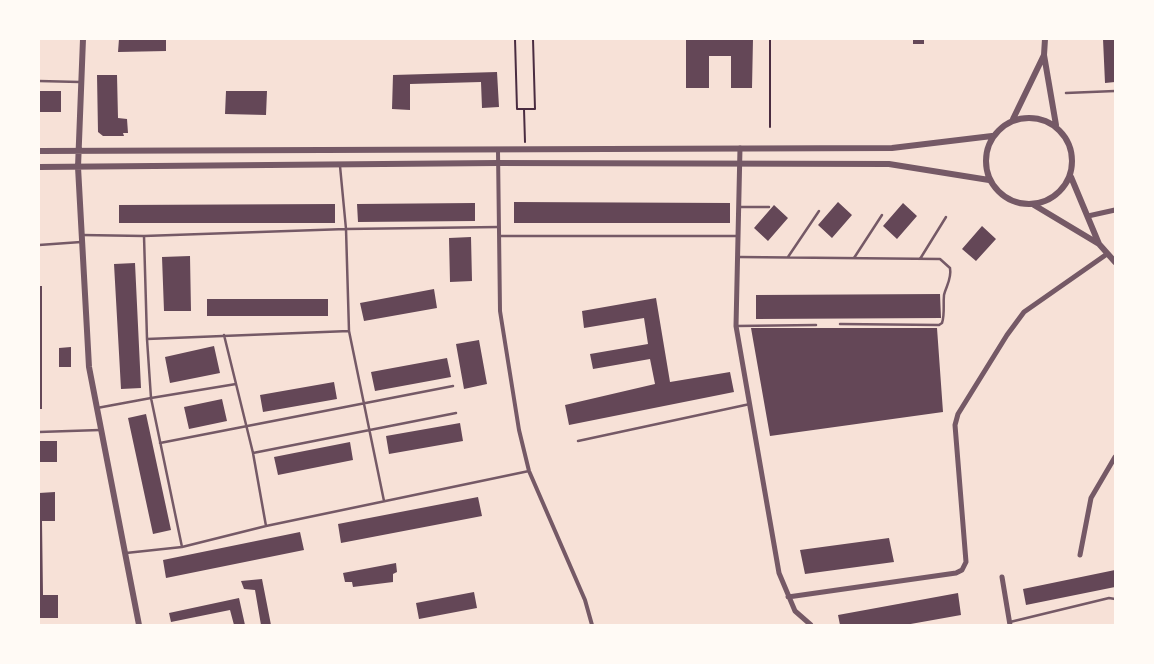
<!DOCTYPE html>
<html>
<head>
<meta charset="utf-8">
<style>
	body { margin:0 }
	#map { position:relative; width:1154px; height:664px; overflow:hidden; background:#f7e1d7; font-family:"Fira Sans",sans-serif }
	canvas { display:block }
	.frame { position:absolute; inset:0; border:40px solid #fffaf5; pointer-events:none }
</style>
</head>
<body>
<div id="map">
<canvas width="1154" height="664"></canvas>
<div class="frame"></div>
</div>
<script>
const c = document.querySelector('canvas').getContext('2d');
c.lineJoin = 'round';
function fill(path, color) {
  c.fillStyle = color;
  c.fill(path, 'evenodd');
}
function stroke(path, color, width, dash) {
  c.strokeStyle = color;
  c.lineWidth = width;
  c.lineCap = dash ? 'butt' : 'round';
  c.setLineDash(dash || []);
  c.stroke(path);
}
const building = new Path2D(`
	M119,39h47v12l-48,1z
	M686,39h67l-1,49h-21v-32h-22v32h-23z
	M913,39h11v5h-11z
	M1103,39h12v43l-10,1z
	M497,72l2,35 -17,1 -1,-26 -71,2v26l-18,-1 1,-34z
	M97,75h20l1,43 9,1 1,14h-5l1,3h-21l-5,-4z
	M39,91h22v21h-22z
	M226,91h41l-1,24 -41,-1z
	M514,202l216,1v20h-216z
	M838,202l14,13 -20,23 -14,-13z
	M475,203v18l-117,1 -1,-18z
	M903,203l14,13 -20,23 -14,-13z
	M335,204v19h-216v-18z
	M774,205l14,13 -20,23 -14,-13z
	M982,226l14,13 -20,22 -14,-12z
	M471,237l1,44 -22,1 -1,-44z
	M190,256l1,55h-27l-2,-54z
	M135,263l6,125 -20,1 -7,-125z
	M39,286h3v123h-3z
	M434,289l3,19 -73,13 -4,-18z
	M940,294l1,24 -185,1v-24z
	M656,298l14,84 60,-10 4,20 -165,33 -4,-20 90,-21 -5,-25 -57,10 -3,-15 58,-10 -4,-26 -60,10 -2,-17z
	M207,299h121v17h-121z
	M751,328h186l6,84 -173,24z
	M479,340l8,44 -23,5 -8,-45z
	M214,346l6,27 -50,10 -5,-26z
	M71,347v20h-12v-19z
	M447,358l4,19 -76,14 -4,-19z
	M334,382l3,17 -74,13 -3,-17z
	M222,399l5,22 -38,8 -5,-22z
	M146,414l25,116 -18,4 -25,-116z
	M460,423l3,18 -74,13 -3,-18z
	M39,441h18v21h-18z
	M350,442l3,18 -75,15 -4,-18z
	M55,492v29h-13l1,74h15v23h-19v-125z
	M478,497l4,19 -141,27 -3,-19z
	M300,532l4,18 -138,28 -3,-18z
	M889,538l5,24 -89,12 -5,-24z
	M396,563l1,9 -4,2v8l-40,5 -1,-5h-7l-2,-9z
	M1115,570v17l-89,18 -3,-16z
	M262,579l9,46h-10l-6,-35 -11,-1 -3,-8z
	M474,592l3,16 -58,11 -3,-16z
	M958,593l3,22 -56,10h-65l-2,-10z
	M239,598l6,27h-11l-4,-15 -59,12 -2,-9z`);
const path = new Path2D(`
	M515,39l2,70h18l-2,-70
	M524,109l1,33
	M770,127v-88`);
const service = new Path2D(`
	M39,81l41,1
	M1066,93l49,-2
	M739,207h30
	M82,235l62,1 3,103
	M144,236l202,-7 153,-2
	M500,236h237
	M39,245l42,-3
	M739,257l201,2 10,9c2,11 -4,18 -6,27 -1,10 1,19 -2,28l-3,2 -99,-1
	M788,257l31,-46
	M854,258l28,-43
	M920,259l26,-42
	M736,326l80,-1
	M349,331l35,170
	M224,335l29,118 203,-40
	M97,408l54,-10 -4,-59 202,-8 -3,-102 -6,-63
	M39,432l61,-2
	M578,441l172,-37
	M160,443l293,-57
	M253,453l13,73
	M182,547l-31,-149 85,-14
	M126,553l56,-6 84,-21 263,-55
	M1010,622l99,-24 6,1`);
const pedestrian = new Path2D(`
	M498,151l2,160 19,119 10,41 56,129 7,25`);
const minor = new Path2D(`
	M740,148l-4,178 43,247 16,38 16,14
	M1088,216l27,-6
	M1080,555l11,-57 24,-41
	M1002,577l8,48
	M788,597l168,-24 6,-3 4,-8 -11,-137 3,-11 49,-79 17,-23 83,-58`);
const tertiary = new Path2D(`
	M83,39l-5,128 11,200 50,258
	M1044,55l1,-16
	M986 161a43 43 0 1 1 86 0a43 43 0 1 1-86 0Z
	M1013,119l31,-64 12,70
	M39,151l853,-3 100,-12
	M39,167l459,-4 391,1 100,16
	M1034,205l65,39 -28,-67
	M1099,244l16,18`);
fill(building, '#644757');
stroke(path, '#4a2c40', 2);
stroke(service, '#755966', 2.5);
stroke(pedestrian, '#755966', 4);
stroke(minor, '#755966', 5);
stroke(tertiary, '#755966', 6);
</script>
</body>
</html>
